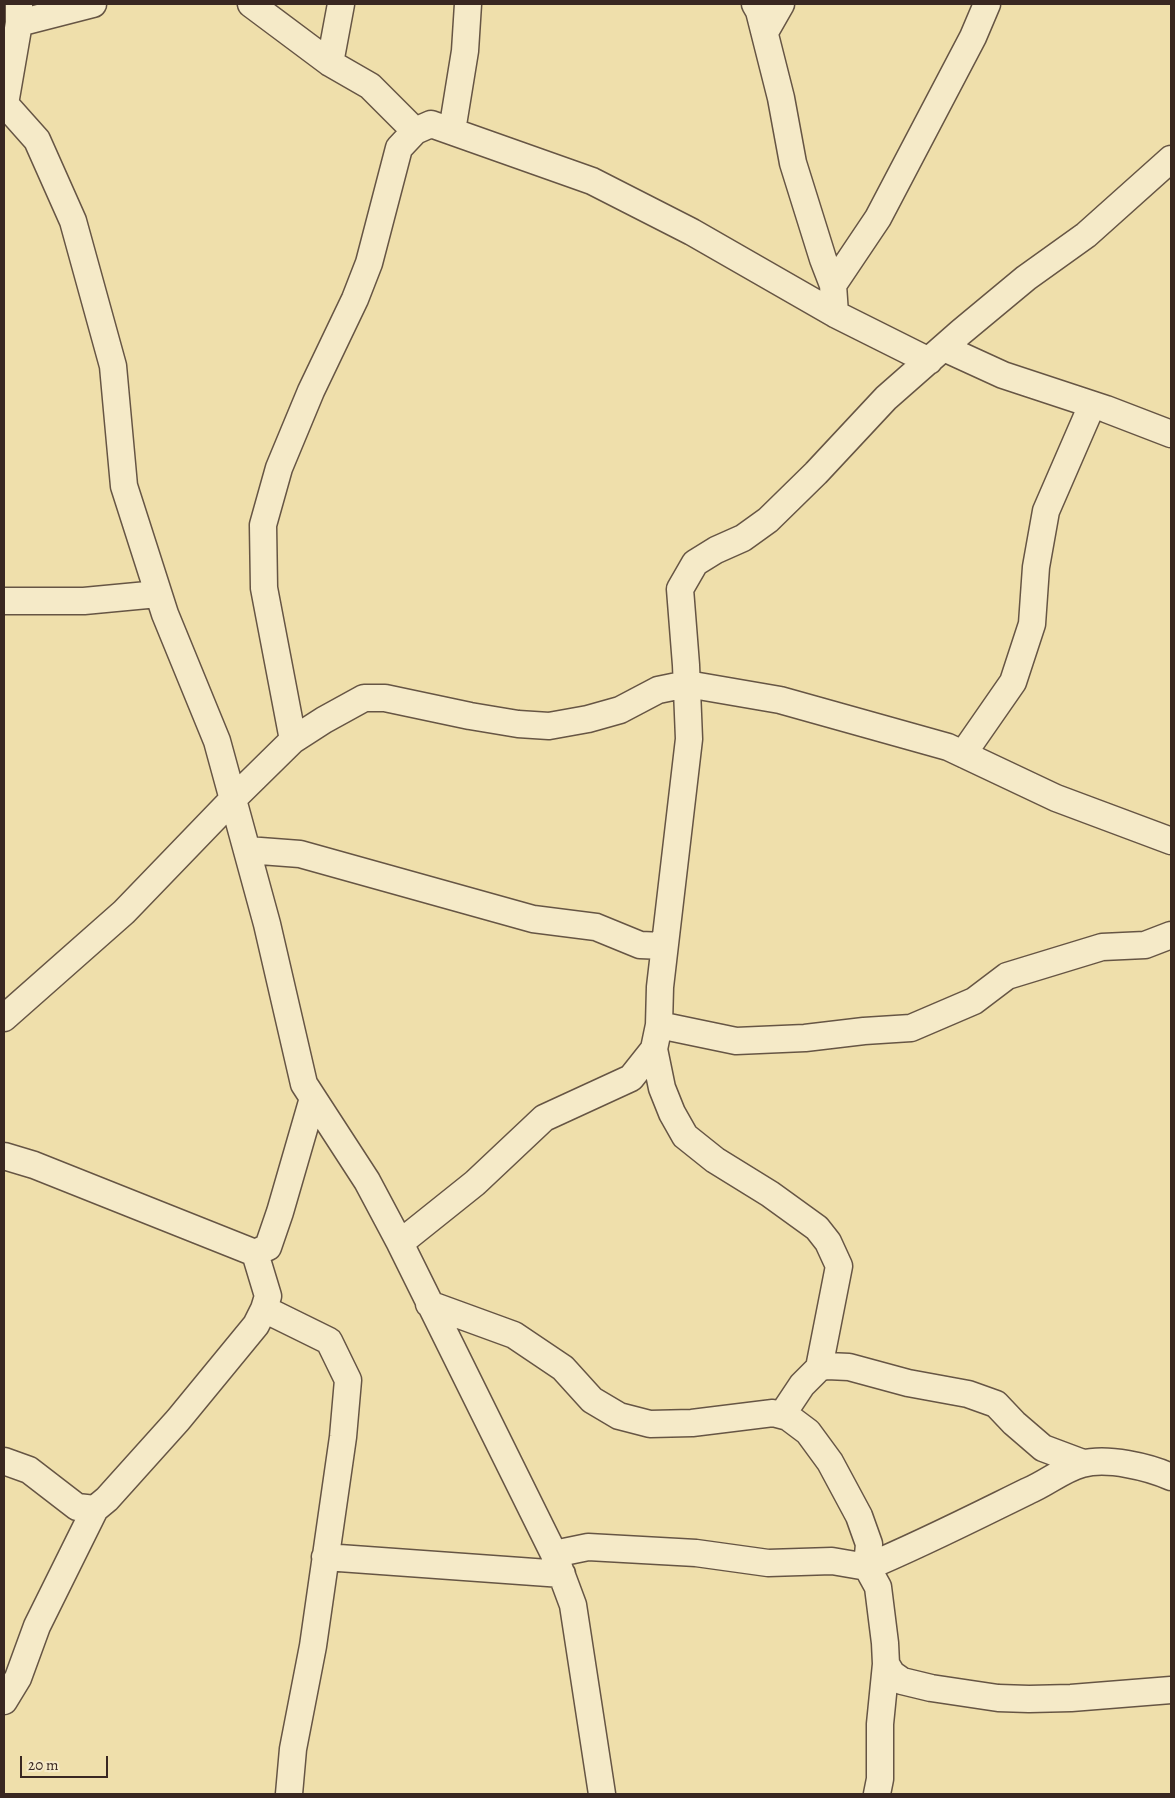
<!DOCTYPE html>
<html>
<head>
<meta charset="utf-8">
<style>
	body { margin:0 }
	#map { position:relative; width:1175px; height:1798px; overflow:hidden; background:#efdfab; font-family:Alegreya,serif }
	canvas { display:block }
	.frame { position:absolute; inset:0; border:5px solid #392721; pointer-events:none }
	.scale { position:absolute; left:20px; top:1756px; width:88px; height:22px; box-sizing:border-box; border:2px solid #392721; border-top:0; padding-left:6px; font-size:15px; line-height:18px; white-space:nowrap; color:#392721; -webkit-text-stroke:4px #f5eac8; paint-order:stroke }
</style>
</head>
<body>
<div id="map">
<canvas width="1175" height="1798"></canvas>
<div class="frame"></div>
<div class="scale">20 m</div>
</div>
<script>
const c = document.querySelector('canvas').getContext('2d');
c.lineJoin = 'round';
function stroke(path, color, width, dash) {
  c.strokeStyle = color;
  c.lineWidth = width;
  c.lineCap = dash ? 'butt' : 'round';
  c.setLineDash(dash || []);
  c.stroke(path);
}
const minor = new Path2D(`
	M251,4l79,59 40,23 45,45
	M755,4l4,7 22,87 12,65 30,96 10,26 2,29
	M19,23l74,-19
	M765,32l16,-28
	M330,63l11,-59
	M4,103l33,37 36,81 40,145 11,120 41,128 52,127 50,183 37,160 63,97 33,62 154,311 19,51 29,189
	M5,104l14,-81v-19
	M452,131l13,-80 3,-47
	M833,285l45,-67 95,-181 14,-33
	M944,348l59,27 103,34 65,25
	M4,601h80l74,-7
	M293,740l-29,-152 -1,-63 16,-57 32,-77 44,-92 14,-36 30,-115 16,-17 16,-7 161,57 100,51 143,82 94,47
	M963,754l50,-72 19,-58 4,-57 10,-56 46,-106
	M247,850l53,4 233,65 63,8 44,18 24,1
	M4,1018l120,-106 109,-113 60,-59 31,-20 40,-22h21l85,18 48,8 31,2 39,-7 32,-9 38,-20 29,-6 93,16 168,47 108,51 115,43
	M659,1025l77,16 69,-3 59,-7 47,-3 63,-27 33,-25 95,-29 43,-2 26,-10
	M654,1049l8,39 10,25 13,23 30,24 55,34 47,34 11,14 11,24 -20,102
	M4,1156l30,9 221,88 13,-6 12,-35 33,-114
	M400,1243l75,-60 69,-65 87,-40 23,-29 5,-24 1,-38 29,-248 -3,-74 -6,-76 15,-26 21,-13 27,-12 25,-18 48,-47 70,-75 75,-66 65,-54 60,-43 85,-76
	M429,1304l85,31 49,33 29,32 27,16 31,8 42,-1 81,-10 15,4 20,15 22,30 29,54 10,28 -2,23c55,-23 108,-50 161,-76 19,-8 35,-22 54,-27 25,-7 67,3 89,13
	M264,1309l65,32 19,39 -5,57 -30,209 -20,103 -4,45
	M782,1415l20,-30 17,-17 8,-2 22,1 59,16 60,11 28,10 18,19 29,25 40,15
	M4,1461l25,9 48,37 18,2 12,-10 71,-79 78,-95 8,-16 4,-13 -13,-43
	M554,1554l34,-7 108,6 72,10 64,-2 35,6 11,20 7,56 1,21 -6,60v55l-3,15
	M325,1557l237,17
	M886,1664l6,10 10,7 29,7 67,10 31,1 42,-1 100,-8
	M4,1701l14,-23 19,-52 58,-117`);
stroke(minor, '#654', 29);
stroke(minor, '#f5eac8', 26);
</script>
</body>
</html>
